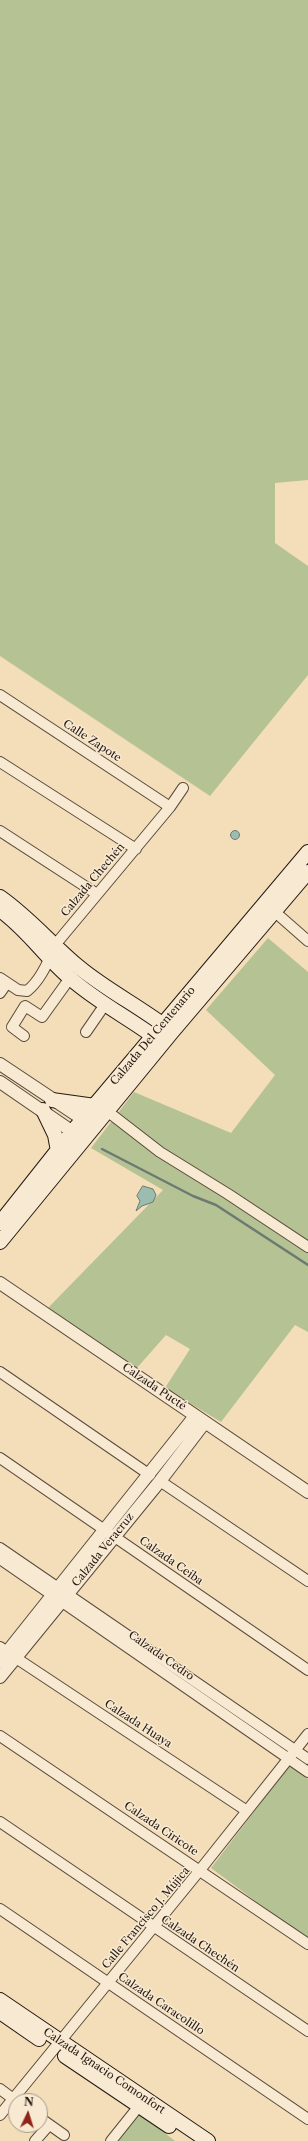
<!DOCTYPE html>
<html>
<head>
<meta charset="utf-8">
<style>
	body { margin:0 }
	#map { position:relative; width:308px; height:2141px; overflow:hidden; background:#f4deb9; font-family:"Libre Caslon Text",serif }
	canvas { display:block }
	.north { position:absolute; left:8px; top:2093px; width:40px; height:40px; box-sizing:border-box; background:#f8ead2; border:1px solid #a49685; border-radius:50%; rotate:4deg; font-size:11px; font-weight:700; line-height:16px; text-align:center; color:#251912 }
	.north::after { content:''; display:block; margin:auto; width:14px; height:18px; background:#8f2418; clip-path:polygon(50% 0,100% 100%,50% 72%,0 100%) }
</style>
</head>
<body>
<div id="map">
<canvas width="308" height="2141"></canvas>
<div class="north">N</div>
</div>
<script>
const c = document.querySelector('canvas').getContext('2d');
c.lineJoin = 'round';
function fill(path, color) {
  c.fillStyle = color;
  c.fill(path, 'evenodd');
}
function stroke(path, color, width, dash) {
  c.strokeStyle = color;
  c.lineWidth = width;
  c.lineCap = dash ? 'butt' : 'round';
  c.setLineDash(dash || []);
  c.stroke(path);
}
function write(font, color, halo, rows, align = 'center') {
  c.font = font + ' "Libre Caslon Text",serif';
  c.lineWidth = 3;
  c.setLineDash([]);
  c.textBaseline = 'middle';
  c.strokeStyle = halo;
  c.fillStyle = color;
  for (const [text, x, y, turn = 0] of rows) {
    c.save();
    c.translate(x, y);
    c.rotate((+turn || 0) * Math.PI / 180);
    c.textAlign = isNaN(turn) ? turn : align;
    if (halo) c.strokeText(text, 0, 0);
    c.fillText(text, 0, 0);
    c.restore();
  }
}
const green = new Path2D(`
	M0,0h308v480l-33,3v60l33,23v109l-98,121 -210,-140z
	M268,938l40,34v360l-13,-7 -74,97 -56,-34 25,-39 -24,-14 -30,34 -91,-58 118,-121 -72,-42 43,-56 97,41 44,-58 -69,-65z
	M289,1766l19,13v161l-97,-72z
	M138,2112l37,29h-59z`);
const water = new Path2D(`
	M230.5 835a4.5 4.5 0 1 1 9 0a4.5 4.5 0 1 1-9 0Z
	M143,1186l10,3 3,6 -3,7 -11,4 -6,5 4,-10 -3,-5z`);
const stream = new Path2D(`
	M102,1149l91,47 23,9 92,60`);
const minor = new Path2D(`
	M0,695l170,112
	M0,762l136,87
	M0,831l97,63
	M275,912l33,29
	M0,978l18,12 9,1c13,-10 22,-30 28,-46l115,-138 13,-19
	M0,993l7,-10
	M86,1032l20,-29
	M24,1036l-12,-9 13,-21 17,11 28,-39
	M107,1111l53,41 68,42 80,53
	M0,1372l150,103
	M0,1458l308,212
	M160,1481l148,100
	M0,1548l308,211
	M0,1559l308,213
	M0,1647l7,5
	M16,1658l231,153
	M0,1736l308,208
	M0,1822l308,209
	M0,1909l308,210
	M0,2089l16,12
	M0,2115l200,-245 108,-136
	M40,2118l24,17
	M35,2141l14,-16
	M111,2141l32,-40`);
const tertiary = new Path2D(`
	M0,1064l90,60
	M0,1082l80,55
	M0,1283l308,209
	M0,1661l195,-245
	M0,1677l160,-196 45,-59`);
const secondary = new Path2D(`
	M0,897c30,21 52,48 80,71 28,23 62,40 90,62
	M0,910c27,19 45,47 70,68 27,24 61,41 90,63
	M52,1100l43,6
	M43,1110l12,25 3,16
	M0,1223l72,-91 236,-280
	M0,1242l172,-210 136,-160
	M0,2000l208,141
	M0,2012l39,27
	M65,2056l104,70`);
const streetNames = [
	["Calle Zapote",92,741,33],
	["Calzada Chechén",93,880,-50],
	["Calzada Del Centenario",153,1036,-50],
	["Calzada Pucté",154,1387,34],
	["Calzada Veracruz",103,1550,-51],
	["Calzada Ceiba",171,1561,35],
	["Calzada Cedro",161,1656,35],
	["Calzada Huaya",138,1724,33],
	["Calzada Ciricote",161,1829,34],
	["Calle Francisco J. Mújica",146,1918,-50],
	["Calzada Chechén",200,1944,34],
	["Calzada Caracolillo",161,2004,34],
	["Calzada Ignacio Comonfort",104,2071,34]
];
fill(green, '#b5c294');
fill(water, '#9cbcb0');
stroke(water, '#6c7b71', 1);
stroke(stream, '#6c7b71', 2.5);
stroke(minor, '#594a3c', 12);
stroke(tertiary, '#594a3c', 14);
stroke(secondary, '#251912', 16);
stroke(minor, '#f8ead2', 10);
stroke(tertiary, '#f8ead2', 12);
stroke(secondary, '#f8ead2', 14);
write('11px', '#251912', '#f8ead2', streetNames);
</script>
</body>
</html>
